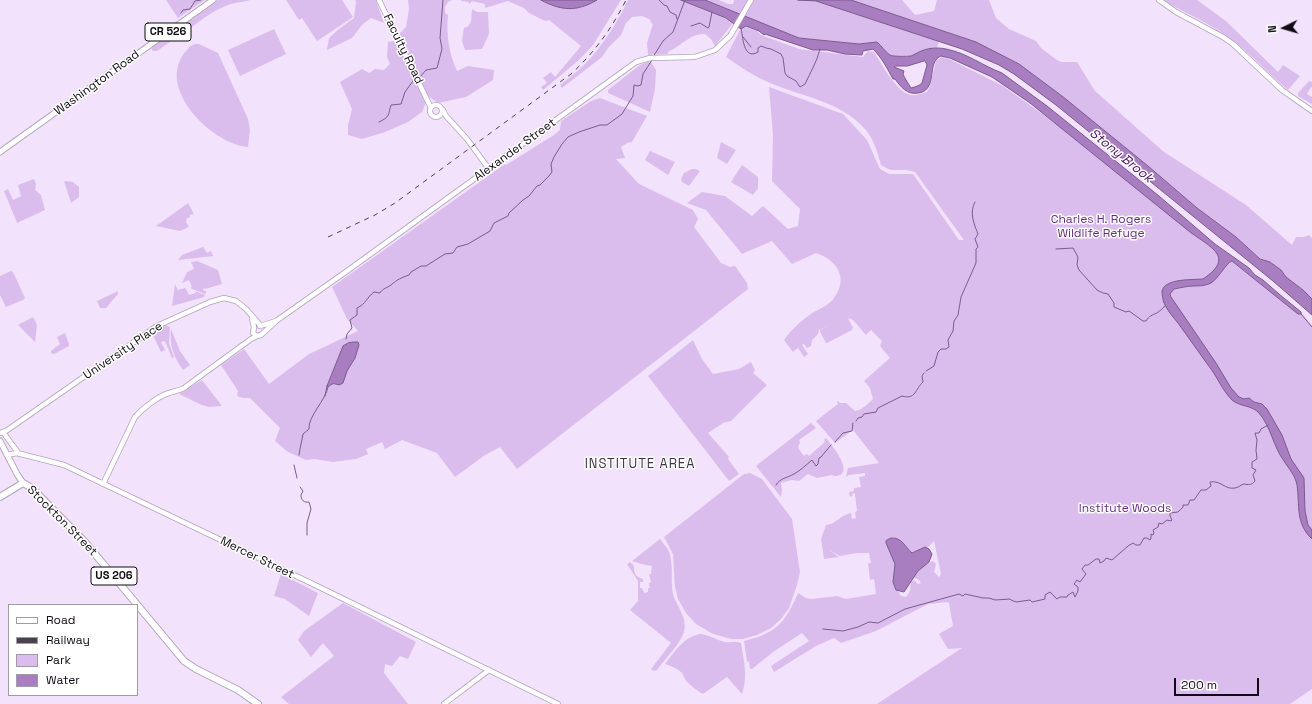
<!DOCTYPE html>
<html>
<head>
<meta charset="utf-8">
<style>
	body { margin:0 }
	#map { position:relative; width:1312px; height:704px; overflow:hidden; background:#f2e2fc; font-family:"Space Grotesk",sans-serif }
	canvas { display:block }
	.legend { position:absolute; left:8px; top:604px; width:130px; height:92px; box-sizing:border-box; background:#fff; border:1px solid #9f9da1; margin:0; padding:5px 7px; list-style:none; font-size:12px; color:#100a13 }
	.legend li { display:flex; align-items:center; gap:8px; height:20px }
	.legend b { width:20px; border:1px solid #9f9da1 }
	.north { position:absolute; left:1264px; top:8px; width:40px; height:40px; -webkit-text-stroke:3px #fff; paint-order:stroke; rotate:265deg; font-size:11px; font-weight:700; line-height:16px; text-align:center; color:#100a13 }
	.north::after { content:''; display:block; margin:auto; width:14px; height:18px; background:#100a13; clip-path:polygon(50% 0,100% 100%,50% 72%,0 100%) }
	.scale { position:absolute; left:1174px; top:678px; width:85px; height:18px; box-sizing:border-box; border:2px solid #100a13; border-top:0; padding-left:5px; font-size:12px; line-height:14px; white-space:nowrap; color:#100a13; -webkit-text-stroke:3px #fff; paint-order:stroke }
</style>
</head>
<body>
<div id="map">
<canvas width="1312" height="704"></canvas>
<ul class="legend">
<li><b style="height:5px;background:#fff"></b>Road</li>
<li><b style="height:5px;background:#4a414f"></b>Railway</li>
<li><b style="height:11px;background:#dbbded"></b>Park</li>
<li><b style="height:11px;background:#a87ec1"></b>Water</li>
</ul>
<div class="north">N</div>
<div class="scale">200 m</div>
</div>
<script>
const c = document.querySelector('canvas').getContext('2d');
c.lineJoin = 'round';
function fill(path, color) {
  c.fillStyle = color;
  c.fill(path, 'evenodd');
}
function stroke(path, color, width, dash) {
  c.strokeStyle = color;
  c.lineWidth = width;
  c.lineCap = dash ? 'butt' : 'round';
  c.setLineDash(dash || []);
  c.stroke(path);
}
function write(font, color, halo, rows, align = 'center') {
  c.font = font + ' "Space Grotesk",sans-serif';
  c.lineWidth = 3;
  c.setLineDash([]);
  c.textBaseline = 'middle';
  c.strokeStyle = halo;
  c.fillStyle = color;
  for (const [text, x, y, turn = 0] of rows) {
    c.save();
    c.translate(x, y);
    c.rotate((+turn || 0) * Math.PI / 180);
    c.textAlign = isNaN(turn) ? turn : align;
    if (halo) c.strokeText(text, 0, 0);
    c.fillText(text, 0, 0);
    c.restore();
  }
}
const green = new Path2D(`
	M166,0h39l-27,18z
	M218,0h32c-6,2 -12,2 -19,4 -16,5 -30,16 -43,26l-5,-5z
	M286,0h56l11,17 -36,24 -15,-23 -3,2z
	M355,0h21l8,23 -13,-5 -9,7 -10,13 -25,12 2,-12 10,-9 15,-11 2,-16z
	M408,0h44l-4,2 -3,5v6l3,2c-2,19 1,39 9,56l11,-5 26,4 -1,10 -27,17 -28,6 -10,-7 -30,-61 8,-8 3,-18z
	M461,0h80l12,6 28,2 17,-8h23l-28,45 -14,15 -36,30 -2,-3 6,-4 -4,-5 8,-6 4,5 26,-31 -32,-26 -4,1 -16,-8 -5,-5 -16,-7 -23,7v-4l-13,-3 -2,3 -2,-2 -7,-1z
	M628,0h53l45,18 7,5 -18,23 -4,-7 -6,-5c-15,-1 -23,12 -36,17l-2,3 -19,1 -1,-12 6,-19 -3,-2 1,-2 -9,-4 -10,1 -6,6 -5,12 -13,13 -6,9 -40,31 -2,-3c8,-7 17,-13 24,-20 18,-18 33,-42 44,-65z
	M705,0h14l9,4h5l1,-4h64l18,1 123,40 -2,7 -14,2 -12,6 -4,-1 -12,1 -5,-1 -13,-13 -18,2 -60,-6z
	M851,0h51l13,15 19,-4 3,-11h52l7,18 13,11 27,12 5,7 16,12 4,2h16l18,29 69,61 82,53 46,40 4,-8h8l5,-2 3,3v61l-9,-9 -17,-13 -5,-7 -11,-8 -10,-3 -24,-22 -39,-29 -49,-42 -86,-70 -43,-32 -43,-22z
	M1163,0h34l29,21 52,51 5,-7 17,11 -12,14c-21,-18 -39,-38 -61,-54 -19,-13 -40,-23 -60,-33z
	M472,9l5,3h11l1,22 -7,15 -17,1 -3,-9 2,-13c9,-2 7,-11 8,-19z
	M180,27l3,6 -26,18h-4l-2,-3z
	M746,27l11,4 4,4 38,14 64,8 5,-6 6,1c7,11 23,41 37,43 5,1 11,-2 16,-3l3,-6 6,-25 6,-4 7,2 54,27 52,37 43,35 2,-1 201,157v-2l11,14v363l-22,15h-413l85,-56 -14,1 -9,-15 14,-8 -4,-23 -2,-1 -19,2 -52,27 -35,12 -7,-5 -18,8 -42,26 -3,-6 38,-25 -7,-8 -29,19 -21,17h-2l-1,-8 -2,1 -3,-21c33,-8 41,-18 54,-48l8,5 6,1 25,-3 9,3 30,-5 -2,-15 -4,1 -2,-17h3l-2,-10h-12l-17,3 -11,-6 10,7 -15,2 -3,-20 5,-14c10,-1 13,-9 25,-12l1,6 4,-1 -1,-6 2,-1 -2,-17 -2,-1 -1,3 -2,1 -1,-5 5,-1v-3l7,-1 -2,-10 6,-1v-3l-16,2 -3,2 2,-9 31,-5 -26,-33 -18,13 -19,-22 22,-17 -1,-2 1,-1 2,2h6l9,8c7,-1 13,-7 18,-12l-3,-11 -6,-7 26,-23 -10,-12 2,-5 -11,-11 -5,5 -13,-15 -5,-2 5,10 -1,2 -25,13h-1l-6,-11v-2l9,-5 -10,5 -1,4 -6,6 -1,6 -4,2 -3,-4 -2,1 6,9 -4,3 -6,-9 3,-3 -8,7 -9,-12c6,-9 16,-18 24,-24 8,-6 21,-10 26,-18 15,-20 3,-38 -18,-45l-24,11 -20,-23 -30,13 -36,-44 -19,-7 15,-11 23,4 27,20 11,-10 25,23 10,-3 2,-17 -28,-28 1,-46 -4,-48 74,27 24,26 13,29 9,5h24l46,66h5l-49,-68 -9,-2h-16l-9,-5c-3,-11 -7,-26 -16,-36 -25,-28 -62,-32 -95,-46 -16,-7 -30,-16 -44,-26l14,-27zM891,538l9,2 12,13 13,-6 2,1 7,-7 7,33 -2,3 -5,-5 2,-8 -3,-3c-8,3 -15,10 -20,16l6,3 2,3 -3,1 -4,-4 -3,2 -1,9 -4,6 -5,-1 -2,-4 -1,-1 -3,-18v-9l-9,-21v-2z
	M274,29l12,25 -46,22 -12,-26z
	M394,41l6,5 26,56 -4,10 -14,10 -23,10 -23,7 -14,-4v-10l4,-16 -12,-27 22,-13 7,4 6,-4 9,1 6,-6 -3,-7 1,-15z
	M195,44h4l19,9 30,66 2,11 -2,17c-38,-3 -97,-64 -59,-99v-1z
	M648,62h3l5,8 -1,19 -5,23 -42,-19v-3l32,-25z
	M1309,81l3,1v6l-1,-1 -4,7 5,3v7l-14,-8v-3z
	M600,98l47,18 -15,26 -5,1 -6,4 4,11 -9,1 23,25 54,26 5,9 -4,8 27,36 9,4 5,-1 12,17 1,6 -231,180 -17,-22 -15,8 -30,22 -18,-24 -35,-13 -17,9 -3,-7 -16,7 2,5 -12,5 -23,3 -19,-3 -8,1 -18,-8 -13,-11 5,-13 -30,-30h-7l-6,-2 1,-5 -17,-26 23,-16 25,35 40,-30 49,-23 -11,-12 -15,-32 173,-123 1,1 48,-30 6,-5 1,-9 30,-20z
	M721,142l15,8 -9,14 -10,-6z
	M650,151l25,11 -7,13 -23,-15z
	M742,165l16,12v11l-5,7 -22,-13z
	M692,169h4l4,2 -11,15 -7,-4 -1,-3 3,-6z
	M34,179l2,5 -1,6 6,5 4,15 -28,13 -13,-32 4,-2 5,11 8,-4 -3,-11z
	M64,181l9,1 6,5v10l-8,6z
	M188,203l6,11 -4,1v2l-4,2 1,2 -1,1 3,5 -9,4 -24,-5z
	M203,247l4,6 4,-2 2,5 -35,4 4,-5z
	M197,261l21,9 4,14 -17,5v-1l-2,1 1,2h2v2l-1,1 -15,-6 2,-1 -3,-7 -7,3 5,-11 7,-3 -3,-7z
	M11,271l2,1 12,26 -2,2 -17,7 -6,-12v-19z
	M175,284l3,6 7,-2 1,1 3,6 7,-2 -1,-2 10,4 -1,2 -32,9z
	M118,291v3l-12,14h-6l-3,-7z
	M33,317l4,8 -2,17 -17,-17z
	M165,325l5,2 -1,16 5,14 -2,1 -7,-17 -4,1 4,8 -4,2 -9,-19z
	M171,329l9,22 10,14 -7,5c-9,-12 -14,-26 -12,-41z
	M65,333l4,11v2l-15,8 -3,-1v-2l9,-7 -3,-7z
	M693,340l9,19 11,15 26,-5 12,-7 4,8 -2,3 14,12 -36,36 -8,2 -15,10 21,24 -1,2 11,15 -10,7 -81,-105z
	M202,380l20,26 -13,1 -7,-2 -23,-11z
	M811,423l5,5 -17,12 1,2 -2,6 6,8 3,-2 2,2 16,-14 -1,-2 2,-2c5,6 26,31 14,37 -2,1 -4,1 -6,1l-2,-1 -15,3 -9,-4 -9,7 -7,-1 -11,3 1,7 -1,7 -25,-31z
	M750,473l12,6 30,40 8,53 -3,13 -8,23 -8,11 -10,9 -14,7 -14,4h-12l-18,-5 -17,-10 -10,-11 -8,-14 -3,-12 -2,-33 -9,-17 80,-63z
	M660,539c3,4 7,8 9,13 5,13 1,29 4,42 4,13 15,24 11,38 -4,12 -19,27 -27,38l-3,1 -3,-2 20,-26 -41,-33 8,-9v-20l-11,-17 3,-2 4,4c0,8 1,10 9,13v3h-3v6h2l2,5 4,-1v-4h2l-1,-5 2,-1 -2,-8h2l1,-8c-7,-1 -14,-3 -20,-5z
	M281,574l37,19 -9,23 -24,-17 -11,-3z
	M343,603l73,39 -8,17 -8,-3 -8,10 -7,-2 -1,9 24,31h-119l-8,-7 53,-41 -11,-13 -12,14 -13,-17 6,-9z
	M699,634c9,0 17,6 26,8 5,1 11,-1 16,1 3,19 7,33 1,51l-15,-17 -24,17c-4,-2 -13,-9 -16,-12 -2,-2 -3,-6 -5,-9 -5,-5 -11,-7 -17,-9 10,-13 18,-26 34,-30z`);
const water = new Path2D(`
	M541,0h56c-20,12 -36,11 -56,0z
	M681,0h24l94,38 60,6 18,-2c5,4 8,10 13,13 3,2 17,1 21,1 3,-1 5,-3 8,-4 8,-4 18,-5 27,-3 21,4 37,17 56,24l45,33 112,90 56,48 34,24 6,7 8,5 16,14 22,18v2h-3l-66,-53c-6,2 -13,17 -21,22 -7,3 -11,3 -18,3 -6,0 -13,2 -19,3l-4,5 1,3 45,66 15,25 8,9 5,2 5,-1 5,4 8,2 5,5 15,26 9,24 13,19 1,33 3,14 4,5v9c-17,-16 -12,-34 -15,-54 -2,-10 -8,-16 -13,-24 -11,-15 -13,-34 -25,-48 -7,-8 -19,-6 -27,-13 -10,-10 -15,-24 -24,-35 -10,-14 -20,-28 -30,-42 -5,-6 -11,-13 -14,-20 -1,-3 -2,-8 -2,-12 3,-13 31,-11 41,-12 33,-22 7,-32 -13,-47l-160,-129 -38,-26 -42,-19 -9,-2c-2,1 -4,2 -5,4 -7,8 0,31 -18,33 -11,2 -17,-6 -23,-14h-2c-6,-11 -11,-21 -20,-30l-10,2 -1,4 -17,-1 -18,-4h-14l-48,-16 -1,1 -5,-4 -13,-5 -5,3 -15,-11zM925,61l2,4 -5,18c-3,3 -7,4 -11,5 -3,-5 -6,-9 -8,-14l1,-3 -10,-4 1,-1h12z
	M798,0h53l125,42 43,22 43,32 86,70 49,42 39,29 24,22 10,3 11,8 5,7 17,13 9,9v16l-39,-34 -169,-137 -48,-39 -42,-31 -15,-9 -37,-16 -146,-48z
	M354,342h4l1,3 -4,13 -8,13 -4,12 -4,2c-6,-2 -6,-2 -11,2l-1,-1 16,-40 5,-3z
	M891,538c11,-1 14,9 21,15l13,-6 4,2 3,5 -3,8 -11,9 -14,21 -8,-2 -3,-8 2,-18 -9,-21v-2z`);
const stream = new Path2D(`
	M659,0l5,5 3,1 3,6 6,3 1,4
	M181,13l2,-3 7,-1 5,-8 6,-1
	M691,26l9,-3 8,5 1,-1 3,-15
	M741,28c2,8 2,33 17,24v-4l3,-2 5,2 5,1 10,5 2,4 2,15 2,3 9,5 4,6 5,-3c5,-11 12,-22 15,-35
	M743,37l8,10
	M653,57l10,-16 10,-9 12,-32
	M420,77l6,-7 11,-2 5,-19 -2,-11 3,-38
	M379,122c11,-5 9,-7 12,-17l10,-1 4,-12 8,-11
	M1056,249l17,-1 5,9 -1,8 2,5 18,20 6,3 5,1 6,9v4l12,5 3,-1 14,10h3c3,-5 6,-6 11,-8 3,-2 6,-5 8,-7
	M1301,314l11,13
	M346,339l1,-5 5,-6 -2,-8 7,-5v-7c9,-4 10,-11 17,-16l6,1c3,-5 7,-5 11,-8 7,-6 10,-7 18,-10l2,-3 10,-6h5l19,-12 8,-1 4,-6 11,-3 22,-13 4,-8 14,-7 1,-3 14,-13 6,-4 8,-10 3,-1 9,-9 3,-4 -1,-8 3,-7 8,-13 6,-7 11,-5 21,-7h7l15,-11 11,-18 1,-11 4,1 3,-1 2,-11 9,-14
	M926,371l8,-5 4,-14 3,-3h5l3,-2 -1,-7 5,-9 1,-10 4,-6 3,-18 15,-34v-14l2,-2 -3,-8 3,-5c-4,-10 -9,-22 -3,-32
	M325,396l2,-10
	M856,421l2,-3 4,-1 2,-3 12,-2 2,-4 24,-12c14,4 13,-7 21,-14l-1,-6 2,-3
	M835,442l8,-9 9,-2 1,-8
	M299,455c1,-8 3,-14 4,-21l6,-5c-1,-13 17,-29 19,-42
	M294,465l3,13
	M776,485c4,-7 11,-7 18,-11 7,-4 12,-9 18,-14l4,6 2,-2 1,-6 2,-1 10,-12
	M300,487l3,4 -2,4c0,5 3,8 8,7l2,7 -4,14v12
	M823,629l20,2 15,-4 11,-5 9,1 27,-14 54,-15 4,2 2,-2 18,4h6l6,2 15,-1 1,1 5,2 14,-2 2,2 13,-3v-4l5,-3 7,7 3,-2h7l1,-2 5,-3 2,5 3,-6v-4l-4,-3 3,-4 3,2 6,-8 -4,-5 3,-4h3l8,-6h3l1,4 4,-2 2,-3 6,2 16,-14 5,-3 3,2h4l4,-7h3l3,2 1,-2v-4l2,1 1,-2 -1,-3 5,-3 1,-4 3,1 5,-4 4,1 1,-1 -2,-4v-3l8,-1 5,-5v-2h5l2,-5h4l7,-10h5l5,-4 -1,-4c11,-2 15,8 25,6 3,0 5,-3 9,-4 4,1 8,1 11,-3l-2,-6 3,-5 -4,-2v-6l5,-3 -1,-9 1,-10 -2,-7h4l2,-4 7,-4`);
const secondary = new Path2D(`
	M379,0l52,108
	M1159,0l17,12 47,25 10,7 49,46 30,21
	M430 111a6 6 0 1 1 12 0a6 6 0 1 1-12 0Z
	M443,110l3,6 21,23 22,30
	M252,319l2,8 -1,6 4,3 4,-1 14,-13
	M260,326l16,-5 71,-50 289,-209 14,-4 45,-1 20,-7 15,-14 21,-36
	M3,432l16,22
	M0,433l6,-2 151,-105 53,-24 14,-4 12,3 10,8 14,16
	M7,455l10,-2 47,12 251,120 243,119
	M103,484l32,-67c7,-8 23,-21 34,-24 5,-2 10,-2 15,-5l67,-49 6,-3
	M444,704l45,-34`);
const primary = new Path2D(`
	M0,152l213,-152
	M0,441l17,33 6,9`);
const highway = new Path2D(`
	M0,497l23,-14 9,5 53,54 99,119 12,8 42,21 20,14`);
const rail = new Path2D(`
	M328,237l47,-22 20,-12 176,-129c24,-22 41,-46 55,-74`);
const shields = [
	[168,32,46],
	[114,576,46]
];
const shieldNames = [
	["CR 526",168,32],
	["US 206",114,576]
];
const streetNames = [
	["Faculty Road",403,49,64],
	["Washington Road",97,83,-36],
	["Alexander Street",515,150,-36],
	["University Place",123,351,-34],
	["Stockton Street",62,521,45],
	["Mercer Street",257,558,26]
];
const parkNames = [
	["Charles H. Rogers",1101,220],
	["Wildlife Refuge",1101,234],
	["Institute Woods",1125,509]
];
const waterNames = [
	["Stony Brook",1121,156,39]
];
const neighbourhoodNames = [
	["INSTITUTE AREA",640,464]
];
fill(green, '#dbbded');
fill(water, '#a87ec1');
stroke(water, '#7a5b8d', 1);
stroke(stream, '#7a5b8d', 1);
stroke(secondary, '#b2a3bb', 6);
stroke(primary, '#b2a3bb', 7);
stroke(highway, '#b2a3bb', 8);
stroke(secondary, '#fff', 4.5);
stroke(primary, '#fff', 5);
stroke(highway, '#fff', 6);
stroke(rail, '#4a414f', 1, [5, 5]);
for (const [x, y, w] of shields) {
  const box = new Path2D();
  box.roundRect(x - w / 2, y - 9, w, 18, 3);
  c.fillStyle = '#fff';
  c.fill(box);
  stroke(box, '#100a13', 1);
}
write('bold 11px', '#100a13', null, shieldNames);
write('12px', '#100a13', '#fff', streetNames);
write('12px', '#652f81', '#fff', parkNames);
write('italic 13px', '#480f62', '#fff', waterNames);
c.letterSpacing = '1px';
write('13px', '#413449', '#fff', neighbourhoodNames);
c.letterSpacing = '0px';
</script>
</body>
</html>
